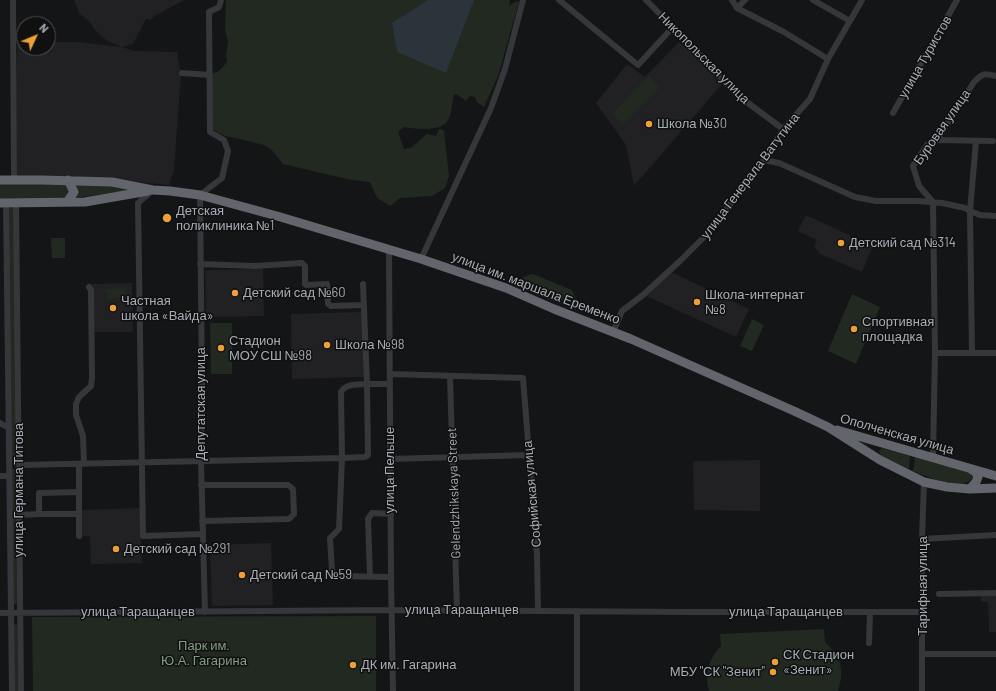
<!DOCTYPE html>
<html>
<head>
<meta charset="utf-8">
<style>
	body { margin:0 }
	#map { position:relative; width:996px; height:691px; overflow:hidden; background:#141516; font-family:Barlow,sans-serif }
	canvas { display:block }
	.north { position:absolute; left:16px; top:16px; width:40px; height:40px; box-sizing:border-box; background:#101011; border:1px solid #4c4f53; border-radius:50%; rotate:46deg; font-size:11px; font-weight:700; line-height:16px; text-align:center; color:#a7adb6 }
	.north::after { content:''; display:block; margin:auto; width:14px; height:18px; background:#eca137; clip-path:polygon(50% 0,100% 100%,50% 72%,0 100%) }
</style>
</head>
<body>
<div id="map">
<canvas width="996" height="691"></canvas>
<div class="north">N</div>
</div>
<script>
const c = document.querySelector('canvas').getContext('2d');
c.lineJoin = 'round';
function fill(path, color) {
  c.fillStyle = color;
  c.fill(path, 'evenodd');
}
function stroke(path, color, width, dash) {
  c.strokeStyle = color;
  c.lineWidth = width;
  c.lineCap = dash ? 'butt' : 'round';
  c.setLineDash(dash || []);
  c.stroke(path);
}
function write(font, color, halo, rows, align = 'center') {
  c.font = font + ' Barlow,sans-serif';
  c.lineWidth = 3;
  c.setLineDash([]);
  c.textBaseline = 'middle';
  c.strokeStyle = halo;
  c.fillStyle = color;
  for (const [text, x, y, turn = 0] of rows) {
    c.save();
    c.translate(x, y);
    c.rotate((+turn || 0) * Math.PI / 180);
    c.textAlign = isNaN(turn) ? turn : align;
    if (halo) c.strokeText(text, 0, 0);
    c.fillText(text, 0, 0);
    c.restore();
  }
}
const built = new Path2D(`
	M74,0h110l-31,17 -2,3 -5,-1 -13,25 -11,3 -15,-6 -12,-11 -7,-10 -9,-7z
	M681,40l41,44 -88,102 -8,-41 -30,-42 31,-39 18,13z
	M18,41h6v7h24v-6h29l45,5 12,4 43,1 4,24 -7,93 -5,16 -71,-7 -81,-2 -1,-93z
	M806,215l67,31 -11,26 -42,-18 -6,-8 3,-6 -19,-9z
	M263,269l1,47 -58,1 -1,-47z
	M671,272l78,37 -13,28 -92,-42z
	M132,283l1,49h-40l-1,-48z
	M363,312l1,65 -72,2 -1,-65z
	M760,460v51l-66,-1 -1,-49z
	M140,508l2,55 -51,1 -1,-28h-8v-26z
	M271,543l2,62 -61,1 -2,-61z
	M981,595h15v37h-7l-1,-30h-7z`);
const green = new Path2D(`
	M226,0h284l-1,6 8,-5 2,1 -21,74 -14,31 -7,-5 -2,-5 -5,-1 -4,5 -8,-6 -4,-1c-2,8 -2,24 -9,30 -9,7 -31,5 -41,3l-6,5 6,17 7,-1 16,-14 9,2 3,-7 5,1 5,46 -4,12 -13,8 -32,2 -10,8 -13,-8 -7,-16 -19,-2 -68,-16 -12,-15 -7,-4 -28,-7 -11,-2 -15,-8 -1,-53 10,-4 8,-9 -1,-7 2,-13 -3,-12z
	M649,76l11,11 -37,37 -11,-10z
	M75,183l55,5 4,2 -60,8 3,-10z
	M0,184h64l4,2 2,5 -3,5 -4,2 -63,1z
	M8,208h6l3,254h-6z
	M51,238h14v20h-13z
	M533,274l39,16 5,11 -1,4 -4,3 -55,-21 -1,-2c4,-6 9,-10 17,-11z
	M125,288v9l-17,2 -3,-10z
	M852,294l28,13 -24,57 -28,-13z
	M752,319l12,6 -12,26 -12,-5z
	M210,323h22v51h-21z
	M882,448l28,8 -1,13 -28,-13 -2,-5z
	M915,457l55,16 3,2v2c-8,16 -48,-1 -60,-6z
	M11,469h5l1,135h-5z
	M376,616v75h-343l-1,-74z
	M13,624l4,1 1,66h-4z
	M824,629l1,13c16,16 20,27 13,49h-129c-5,-16 0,-33 12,-45l-1,-12z`);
const water = new Path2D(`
	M428,0h46l-28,73 -49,-21 -5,-29z`);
const minor = new Path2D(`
	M13,0l1,180
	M559,0l79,65 35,-38
	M646,0l49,50 41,44 47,35
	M732,0l5,8 47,24 44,27
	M813,0l37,21
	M737,8l8,-8
	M182,73l27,2
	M893,113l64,-113
	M937,140l56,1
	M976,141l-6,70 10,4 16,1
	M764,160l15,3 76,34 21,4h42l24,2 23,5 5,3 2,142
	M152,191l-14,12 5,333 59,-2
	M6,203l6,488
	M16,203l5,488
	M389,250l2,327 2,114
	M421,259l70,-151 14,-39 18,-69
	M200,264l55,2 47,-3 3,3v18l1,1 21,-1 1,20 3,2 32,-1
	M363,284l4,100h20l3,-1
	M613,332l9,-21 21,-16 38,-35 29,-29 54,-71 19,-31 27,-30 18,-40 34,-59
	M935,353h61
	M390,374l133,4 14,176 1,56
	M450,376l7,235
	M367,384l1,71 -3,2 -23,1 -1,-66c5,-9 17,-7 26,-8z
	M0,423l9,5
	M933,457l2,-104 -2,-151 -14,-16 -6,-20 14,-21 10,-5 37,-58c9,-9 10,-9 22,-6
	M390,459l139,-4
	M79,464v72
	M84,464l-1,-28 -7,-21v-11l3,-7 12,-11 1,-8 -1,-88 -2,-3
	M20,465l322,-7 -3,71 -9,9 2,33 2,3 4,2 53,1
	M0,476h9
	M201,485h87l5,4 1,25 -5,5 -87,2
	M79,492l-40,1v21h40
	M20,515l19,-1
	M922,539l74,-4
	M370,577l-2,-58 4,-6 19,1
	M939,594l57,-1
	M577,611v80
	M205,612l-4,-151 1,-76 -2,-190 22,-17 6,-27 -4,-11 -14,-8 -1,-120 10,-5 2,-7
	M0,613l392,-3 299,2h232
	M869,643l1,-31
	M923,654h73
	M922,691v-152l2,-57`);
const highway = new Path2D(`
	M0,180h41l71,2 41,8 17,1 30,4 77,21 144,43 85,29 48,21 77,30 163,72 34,16 52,33 44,22 23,5 23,2 26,-1
	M67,202l7,-10 -6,-12
	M0,203l85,-1 63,-11
	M837,430l159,46
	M970,489l6,-7 2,-5 -2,-5 -4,-2`);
const markers = [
	[649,124,4,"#eca137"],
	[167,218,5,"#eca137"],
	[841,243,4,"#eca137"],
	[235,293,4,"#eca137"],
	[697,302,4,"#eca137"],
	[113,308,4,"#eca137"],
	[854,329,4,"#eca137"],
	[327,345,4,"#eca137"],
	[221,348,4,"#eca137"],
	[116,549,4,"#eca137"],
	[242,575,4,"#eca137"],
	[775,662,4,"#eca137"],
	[353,665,4,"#eca137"],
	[773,672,4,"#eca137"]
];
const streetNames = [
	["улица Туристов",925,57,-60],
	["Никопольская улица",704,58,45],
	["Буровая улица",942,127,-55],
	["улица Генерала Ватутина",750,176,-53],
	["улица им. маршала Еременко",536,288,21],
	["Депутатская улица",201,404,-90],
	["Ополченская улица",897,434,16],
	["улица Пельше",390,470,-90],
	["улица Германа Титова",19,490,-90],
	["Gelendzhikskaya Street",454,493,-92],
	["Софийская улица",532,494,-95],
	["Тарифная улица",923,586,-90],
	["улица Таращанцев",462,610],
	["улица Таращанцев",138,612],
	["улица Таращанцев",786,612]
];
const poiNames = [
	["Школа №30",657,124],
	["Детская",176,211],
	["поликлиника №1",176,226],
	["Детский сад №314",849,243],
	["Детский сад №60",243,293],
	["Школа-интернат",705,295],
	["№8",705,310],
	["Частная",121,301],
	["школа «Вайда»",121,316],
	["Спортивная",862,322],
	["площадка",862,337],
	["Стадион",229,341],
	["МОУ СШ №98",229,356],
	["Школа №98",335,345],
	["Детский сад №291",124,549],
	["Детский сад №59",250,575],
	["СК Стадион",783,655],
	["«Зенит»",783,670],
	["ДК им. Гагарина",361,665],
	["МБУ \"СК \"Зенит\"",765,672,"right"]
];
const parkNames = [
	["Парк им.",204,646],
	["Ю.А. Гагарина",204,661]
];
fill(built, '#212123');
fill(green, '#212921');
fill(water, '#2b343a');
stroke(minor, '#36373b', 6);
stroke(highway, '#62656c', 9);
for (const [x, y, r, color] of markers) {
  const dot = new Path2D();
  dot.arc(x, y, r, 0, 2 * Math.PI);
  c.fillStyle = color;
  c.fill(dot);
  stroke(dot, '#101011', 1.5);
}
write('13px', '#a7adb6', '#101011', streetNames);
write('13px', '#a7adb6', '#101011', poiNames, 'left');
write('13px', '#7fa07e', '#101011', parkNames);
</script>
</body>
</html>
